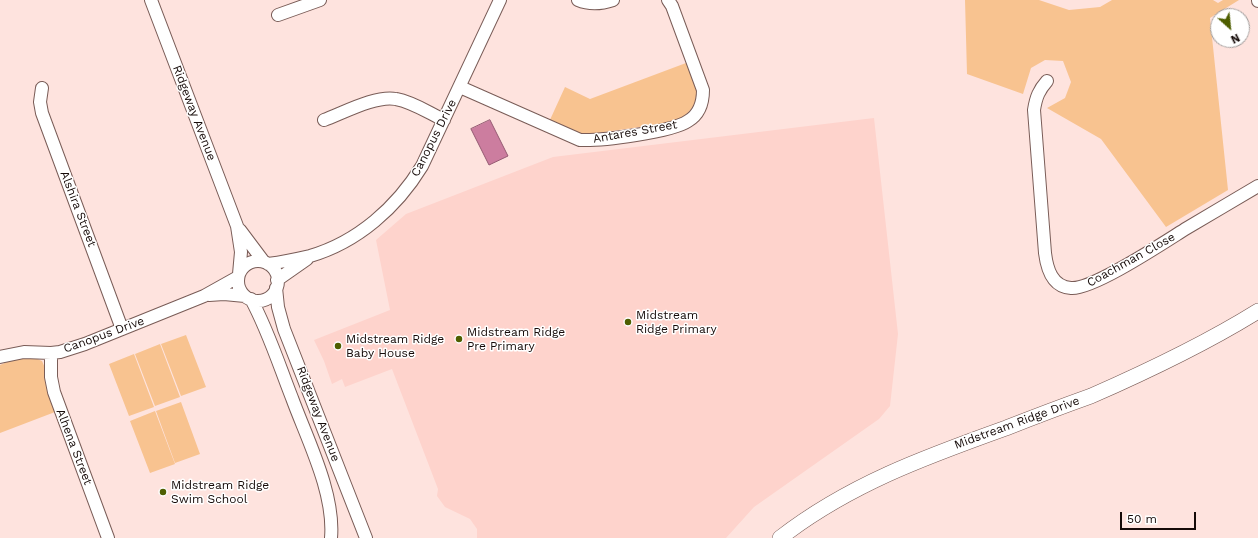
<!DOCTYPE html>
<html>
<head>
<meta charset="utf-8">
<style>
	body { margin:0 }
	#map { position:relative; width:1258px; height:538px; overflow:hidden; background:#fee3de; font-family:"Work Sans",sans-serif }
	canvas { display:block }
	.north { position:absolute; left:1210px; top:8px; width:40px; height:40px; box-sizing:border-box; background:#fff; border:1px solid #a19d9c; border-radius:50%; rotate:153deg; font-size:11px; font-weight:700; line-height:16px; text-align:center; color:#150a08 }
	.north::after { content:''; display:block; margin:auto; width:14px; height:18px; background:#4e5e00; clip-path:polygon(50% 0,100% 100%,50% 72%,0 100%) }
	.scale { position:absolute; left:1120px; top:512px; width:76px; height:18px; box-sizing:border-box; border:2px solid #150a08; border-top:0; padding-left:5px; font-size:12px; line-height:14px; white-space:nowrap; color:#150a08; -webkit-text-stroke:3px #fff; paint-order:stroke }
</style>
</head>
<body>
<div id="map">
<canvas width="1258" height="538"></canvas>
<div class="north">N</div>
<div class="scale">50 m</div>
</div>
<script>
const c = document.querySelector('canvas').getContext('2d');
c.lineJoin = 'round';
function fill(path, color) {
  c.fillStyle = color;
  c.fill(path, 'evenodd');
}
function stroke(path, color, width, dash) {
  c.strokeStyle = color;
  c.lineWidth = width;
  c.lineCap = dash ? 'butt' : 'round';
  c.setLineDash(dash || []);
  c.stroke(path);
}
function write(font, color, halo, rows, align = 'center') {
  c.font = font + ' "Work Sans",sans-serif';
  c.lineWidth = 3;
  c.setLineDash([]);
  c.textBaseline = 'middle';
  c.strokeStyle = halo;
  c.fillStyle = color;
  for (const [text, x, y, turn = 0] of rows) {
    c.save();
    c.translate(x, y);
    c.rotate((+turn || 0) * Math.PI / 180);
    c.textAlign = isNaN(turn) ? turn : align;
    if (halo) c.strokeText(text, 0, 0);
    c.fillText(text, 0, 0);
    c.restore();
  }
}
const built = new Path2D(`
	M874,118l24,216 -8,72 -11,13 -125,88 -28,31h-249v-9l-7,-10 -25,-12 -8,-11 1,-7 -46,-120 -47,18 -3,-8 -10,5 -8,-23 -10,-21 76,-30 -14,-70 30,-26 147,-57z`);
const green = new Path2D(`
	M965,0h74l30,10 31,-3 12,-7h101l5,3 5,-3h16l-29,18 18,172 -62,37 -65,-88 -54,-31 18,-10 6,-16 -8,-21 -18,-1 -14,8 -8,26 -56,-20z
	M686,63c3,8 9,18 11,26 3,15 -11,27 -22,33l-92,13 -8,-1 -26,-12 16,-35 25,12z
	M186,335l20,52 -25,9 -20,-52z
	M160,344l20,53 -25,9 -20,-52z
	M134,354l20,53 -25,9 -20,-52z
	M25,358h10l7,3 3,7v14l10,30 -55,21v-68l14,-6z
	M181,402l19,52 -25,9 -19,-52z
	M155,411l20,53 -25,9 -20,-52z`);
const water = new Path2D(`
	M490,120l18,36 -19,9 -18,-36z`);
const minor = new Path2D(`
	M151,0l86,226 4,26 -2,22
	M578,0c12,5 23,4 35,0
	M1258,0v1
	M278,15l42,-15
	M1047,81c-8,9 -11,16 -13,29l11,143c2,16 7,34 26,35 22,2 95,-47 116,-60 24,-14 47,-28 71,-42
	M460,87l120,53c21,1 92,-8 108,-19 12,-7 15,-19 15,-31l-31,-84 -4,-6
	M42,88l-2,14 2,11 80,216
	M324,120c19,-7 52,-25 72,-21 17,3 33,14 48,21
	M240,230l24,32
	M238 281a20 20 0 1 1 40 0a20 20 0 1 1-40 0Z
	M268,264c14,-2 29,-5 42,-8 48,-14 87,-49 112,-90l78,-166
	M277,280l30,-21
	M276,288l2,19 6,22 82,209
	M209,295l15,-1 21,2
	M251,299c17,31 28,66 41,99 15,41 43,95 39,140
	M51,353v24l3,15 54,146
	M0,357l24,-5 27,1 9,-1 25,-8 119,-48 34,-19`);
const tertiary = new Path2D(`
	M780,538c68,-53 145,-81 226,-110 28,-11 57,-22 85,-32 57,-25 114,-52 167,-85`);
const markers = [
	[628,322,4,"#4e5e00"],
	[459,339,4,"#4e5e00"],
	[338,346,4,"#4e5e00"],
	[163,492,4,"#4e5e00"]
];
const streetNames = [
	["Ridgeway Avenue",194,113,69],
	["Antares Street",635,132,-10],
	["Canopus Drive",434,138,-63],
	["Alshira Street",78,209,69],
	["Coachman Close",1131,260,-29],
	["Canopus Drive",104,335,-20],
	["Ridgeway Avenue",318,414,69],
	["Midstream Ridge Drive",1017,423,-20],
	["Alhena Street",74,447,69]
];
const poiNames = [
	["Midstream",636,315],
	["Ridge Primary",636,329],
	["Midstream Ridge",467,332],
	["Pre Primary",467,346],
	["Midstream Ridge",346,339],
	["Baby House",346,353],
	["Midstream Ridge",171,485],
	["Swim School",171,499]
];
fill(built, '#fed3cc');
fill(green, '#f8c390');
fill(water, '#cc7d9f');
stroke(water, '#955a72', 1);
stroke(minor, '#795c57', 14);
stroke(tertiary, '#795c57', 16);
stroke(minor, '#fff', 12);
stroke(tertiary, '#fff', 15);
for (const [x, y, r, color] of markers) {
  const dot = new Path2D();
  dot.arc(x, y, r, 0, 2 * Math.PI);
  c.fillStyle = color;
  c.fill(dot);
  stroke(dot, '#fff', 1.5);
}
write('12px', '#150a08', '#fff', streetNames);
write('12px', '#150a08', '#fff', poiNames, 'left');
</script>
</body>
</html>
